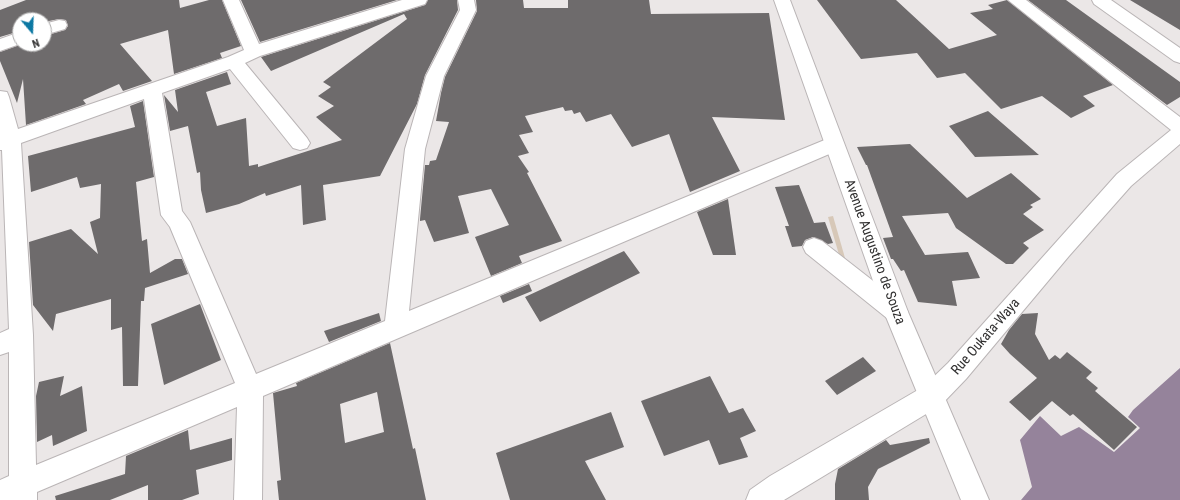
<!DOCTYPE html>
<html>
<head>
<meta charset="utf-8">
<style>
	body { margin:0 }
	#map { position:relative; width:1180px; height:500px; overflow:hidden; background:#ebe7e7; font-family:"Roboto Condensed",sans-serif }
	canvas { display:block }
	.north { position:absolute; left:12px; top:12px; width:40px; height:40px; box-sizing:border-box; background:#fff; border:1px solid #adacac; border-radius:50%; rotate:161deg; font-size:11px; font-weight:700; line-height:16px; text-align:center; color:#313030 }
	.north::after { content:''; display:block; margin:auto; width:14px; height:18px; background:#0c78a3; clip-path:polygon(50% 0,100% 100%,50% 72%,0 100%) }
</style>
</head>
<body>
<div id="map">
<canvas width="1180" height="500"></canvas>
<div class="north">N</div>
</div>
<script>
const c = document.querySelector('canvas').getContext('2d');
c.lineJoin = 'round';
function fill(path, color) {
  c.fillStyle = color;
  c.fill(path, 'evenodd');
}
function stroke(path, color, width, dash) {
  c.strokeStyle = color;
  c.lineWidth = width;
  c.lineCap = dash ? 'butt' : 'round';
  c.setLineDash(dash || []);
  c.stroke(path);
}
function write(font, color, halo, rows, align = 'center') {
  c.font = font + ' "Roboto Condensed",sans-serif';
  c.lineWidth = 4;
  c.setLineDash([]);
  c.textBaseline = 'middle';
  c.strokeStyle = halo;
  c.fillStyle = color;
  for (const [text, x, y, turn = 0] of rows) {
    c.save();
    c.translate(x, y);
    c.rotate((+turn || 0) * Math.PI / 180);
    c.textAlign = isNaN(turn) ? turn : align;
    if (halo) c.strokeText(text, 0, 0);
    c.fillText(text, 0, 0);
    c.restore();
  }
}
const green = new Path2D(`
	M833,216l14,49h-5l-14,-48z`);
const water = new Path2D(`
	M1180,368v132h-159l11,-13 -12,-47 20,-24 21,20 18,-9 35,25 26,-24 -12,-11 5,-7z`);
const building = new Path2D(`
	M26,0h153l1,8 29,-8h13l19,46 -21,7 2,5 -48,16 -6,-44 -48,14 32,37 -29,10 -4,-7 -36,16 3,4 -60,21 -3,-46 -6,24 -17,-42v-9l22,-8h22v-8l21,-6 3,-4 -2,-6 -7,-1 -15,3v-2h-24v11l-20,6v-27z
	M241,0h156l-137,42z
	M428,0h29l1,10 -33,65 -8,29 -37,72 -57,9 3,35 -23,5 -2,-40 -35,11 -1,-3 -26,11 -33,9 -5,-23 -1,-18 -3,1 -9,-47 -18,5 -6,-36 14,17 -3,-22 52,-18 4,12 -25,8 11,34 29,-8 3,48 9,-2v3l84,-27 -26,-23 18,-11 -16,-10 13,-9 -8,-5 84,-63 -3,-5 -133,57 -10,-14 164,-52z
	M476,0h47l1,8h44v-8h81l2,14 118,-1 16,107 -73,-3 28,54 -50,21 -21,-58 -37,13 -21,-33 -25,8 -6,-10 -6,2 -2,-4 -7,1 -2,-4 -38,9 8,16 -14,3 10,18 -11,3 11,16 -2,1 35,68 -43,15 3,7 -31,13 -16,-39 34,-12 -18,-36 -33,7 11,37 -35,9 -9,-22 -5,1v-2l5,-54h4l1,-4 6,-1 13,-38 -13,-1 5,-28 4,-16 32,-66z
	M817,0h79l53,49 48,-14 -27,-22 23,-4 -5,-4 19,-5 106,85 -30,11 12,10 -24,12 -29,-22 -41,13 -36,-36 -28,5 -20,-25 -56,6z
	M1028,0h38l114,82v15l-13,8z
	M1130,0h50v30z
	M143,101l11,76 -18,5 6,59 5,-2 3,34 25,-14h7l6,15 -43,14 -1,13h-3l-3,85h-15l-1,-59 -11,3v-31l-55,15 -3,17 -20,-26 -4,-63 42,-13 27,25 -8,-32 10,-4 1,-34 -21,4 -3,-11 -46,15 -3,-36 107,-29 -5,-21z
	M988,111l51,44 -64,2 -26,-31z
	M910,144l57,54 44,-25 30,26 -11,6 3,2 -10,7 21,16 -21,13 6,5 -16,16h-7l-50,-36 -8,-15 -46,3 23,39 43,-3 12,26 -28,3 5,25 -39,-4 -14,-32 -3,1 -8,-12h-2l-8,-21 10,-1 -26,-72h-1l-9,-18z
	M799,185l15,38 11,-1 8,21 -5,1 -15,-7 -8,3 -3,6 -10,1 -7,-21h4l-14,-39z
	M728,199l8,56h-23l-16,-43z
	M624,251l16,22 -100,49 -15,-25z
	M529,284l3,7 -29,12 -3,-7z
	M200,304l21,56 -57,25 -13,-61z
	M379,313l2,8 -52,21 -5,-11z
	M1038,313l-3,21 14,26 6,-5 5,4 7,-7 25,20 -6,6 12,10 -3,3 42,36 -23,23 -41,-36 -3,2 -18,-15 -22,20 -21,-19 28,-24 -27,-24 -9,-10 8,-14 13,-16z
	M390,343l23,106 2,-1 11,52h-147l-2,-19 4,-1 -8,-87 24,-7 -1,-3zM377,392l7,40 -39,11 -5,-39z
	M863,357l13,14 -39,24 -12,-14z
	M64,376l-4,20 22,-10 5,45 -34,15 -1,-11 -15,7 -1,-46 3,-14z
	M710,376l19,37 14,-5 13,23 -16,7 8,19 -29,8 -10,-25 -45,16 -23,-55z
	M611,412l13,35 -39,14 21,39h-96l-14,-47z
	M188,430l2,20 42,-12v22l-36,10 3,24 -17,6h-34v-15l-38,15h-54l-1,-4 70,-22 1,-18z
	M929,438l1,5 -52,26 -10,18 1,13h-34v-16l3,-15 48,-29 4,5z`);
const minor = new Path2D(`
	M223,0h16l20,44 143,-44h25l-2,4 -165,52 -15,7 62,75 3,5 -3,5 -7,2 -7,-2 -63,-79 -68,24 20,118 8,11 66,152 129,-53 20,-172 21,-73 34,-66 -2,-10h16l2,10 -32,66 -19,73 -16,162 418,-172 7,-2 7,2 3,5 -3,5 -578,247 -1,104h-28l3,-93 -200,85v8h-37v-20l9,-4v-124l-9,3v-22l9,-4 -7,-179h-2v-59l7,1 2,5 9,32 210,-72 16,-7zM144,99l17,116 9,12 65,156 -199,82 -3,-130 -12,-192z
	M1008,0h18l154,117v27l-49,42 -62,70 -103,123 -25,26 -157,95h-38l4,-10 20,-14 153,-89 25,-24 169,-189 54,-44z
	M1092,0h19l69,48v15l-6,-2 -80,-57z
	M59,20l6,1 2,4 -2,4 -21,6v-11z
	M20,32v12l-20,7v-12z
	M814,238l8,3 82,64 4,7 -4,7 -8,3 -8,-3 -82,-66 -3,-6 3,-6z`);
const major = new Path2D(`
	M774,0h16l118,312 81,188h-28l-77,-188z`);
const streetNames = [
	["Avenue Augustino de Souza",874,252,70],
	["Rue Oukata-Waya",986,337,-49]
];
fill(green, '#d7c8b8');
fill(water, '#95839b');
fill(building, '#6e6b6c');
stroke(minor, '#bab5b6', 2);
stroke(major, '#bab5b6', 2);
fill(minor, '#fff');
fill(major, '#fff');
write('14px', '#313030', '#fff', streetNames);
</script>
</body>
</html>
